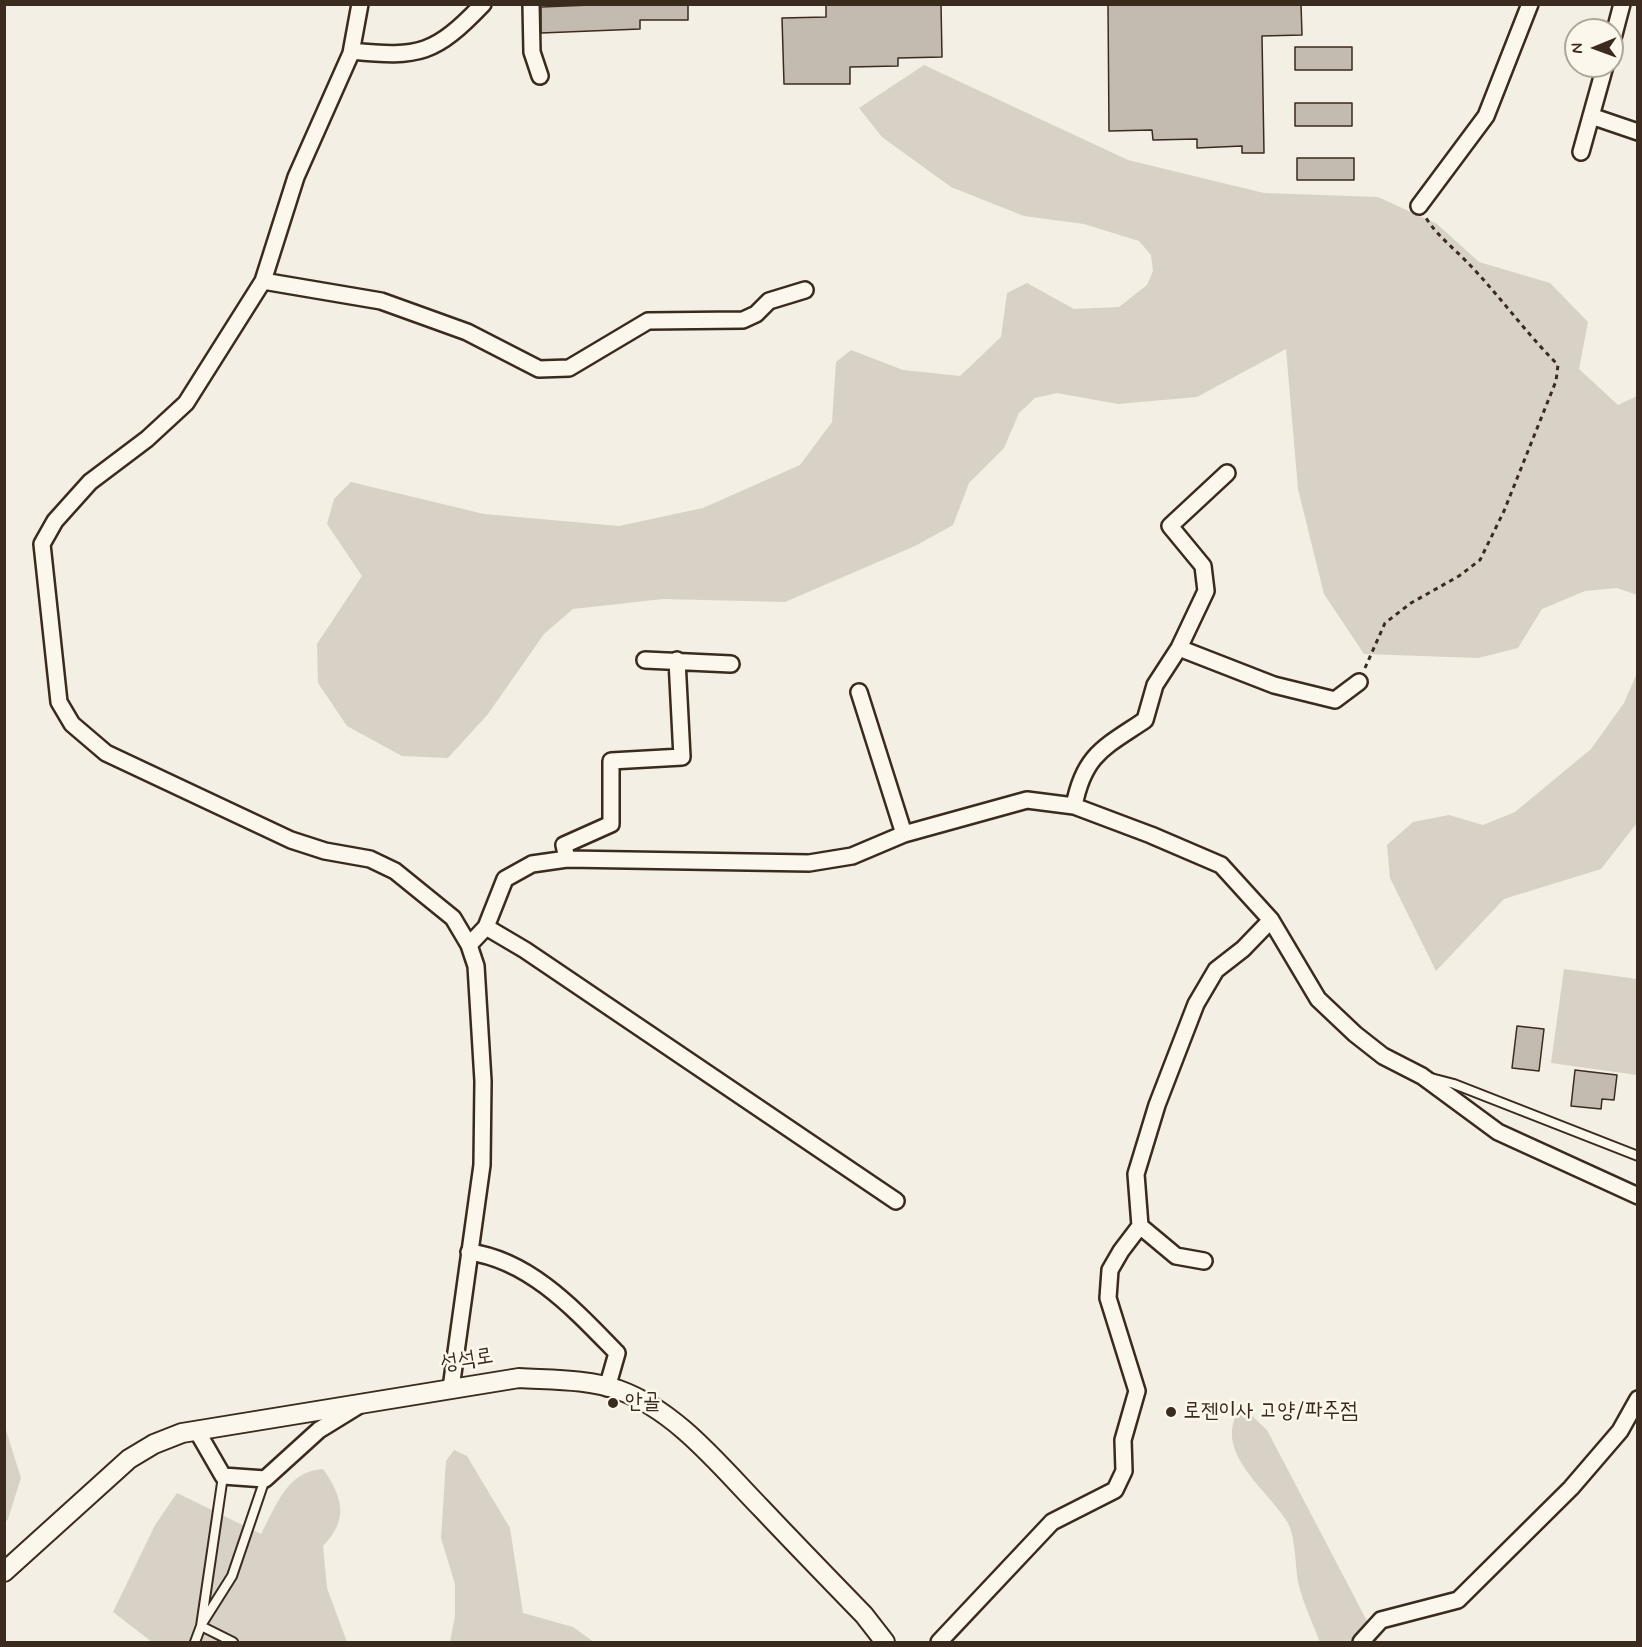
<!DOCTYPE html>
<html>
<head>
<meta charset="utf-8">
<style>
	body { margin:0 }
	#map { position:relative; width:1642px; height:1647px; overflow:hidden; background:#f3efe4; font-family:Mynerve,sans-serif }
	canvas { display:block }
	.frame { position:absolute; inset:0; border:6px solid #3b2a1e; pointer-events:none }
	.north { position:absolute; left:1564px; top:18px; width:60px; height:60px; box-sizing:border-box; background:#fbf7ec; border:2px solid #aea59a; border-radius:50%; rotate:269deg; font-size:16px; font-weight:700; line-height:24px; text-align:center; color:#3b2a1e }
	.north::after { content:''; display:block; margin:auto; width:21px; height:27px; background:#3b2a1e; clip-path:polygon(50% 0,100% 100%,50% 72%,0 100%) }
</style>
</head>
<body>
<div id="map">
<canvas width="1642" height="1647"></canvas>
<div class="frame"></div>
<div class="north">N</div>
</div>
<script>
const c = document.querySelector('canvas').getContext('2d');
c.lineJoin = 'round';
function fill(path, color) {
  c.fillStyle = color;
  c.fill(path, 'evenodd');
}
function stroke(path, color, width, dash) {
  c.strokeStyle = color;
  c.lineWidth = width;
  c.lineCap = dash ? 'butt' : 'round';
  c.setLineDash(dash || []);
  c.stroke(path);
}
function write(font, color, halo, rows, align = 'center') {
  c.font = font + ' Mynerve,"Poor Story",sans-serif';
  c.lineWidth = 5;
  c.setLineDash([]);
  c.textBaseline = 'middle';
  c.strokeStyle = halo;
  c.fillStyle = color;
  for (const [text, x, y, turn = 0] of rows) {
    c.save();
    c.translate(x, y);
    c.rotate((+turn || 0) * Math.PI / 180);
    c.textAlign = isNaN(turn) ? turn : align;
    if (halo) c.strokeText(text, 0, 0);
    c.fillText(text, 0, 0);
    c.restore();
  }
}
const green = new Path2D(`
	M924,65l204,95 136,33 114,4 59,27 42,38 71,21 38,39 -9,47 39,36 19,-9v199l-20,-7 -32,3 -43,18 -24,39 -40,10 -114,-4 -40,-60 -26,-105 -12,-140 -89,48 -79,7 -61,-11 -22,5 -16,15 -15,35 -35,35 -16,42 -38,21 -130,56 -122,-3 -90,10 -29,25 -56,80 -40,44 -46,-2 -55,-30 -29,-43 -1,-39 45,-68 -35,-52 7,-25 17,-17 133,32 135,12 84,-18 97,-43 32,-43 4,-60 15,-12 52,20 57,6 41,-39 6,-44 20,-10 47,26 45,-2 28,-22 6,-14 -2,-16 -12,-14 -55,-17 -60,-8 -73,-29 -69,-50 -23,-29z
	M1637,673v150l-36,46 -97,30 -68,72 -46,-93 -3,-33 26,-23 36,-7 34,10 32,-13 76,-63 33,-46z
	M1564,969l73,10v96l-86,-12z
	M1237,1414l15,2 15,14 111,212h-58c-7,-18 -16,-37 -21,-56 -4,-17 -3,-48 -11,-63 -18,-31 -73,-69 -51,-109z
	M5,1427l16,51 -13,41 -3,4z
	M454,1450l13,6 43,72 13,85 50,14 21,15h-144l5,-26v-32l-14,-46 5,-77z
	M323,1469c20,29 26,50 0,77l4,42 20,54h-195l-39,-30 42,-87 22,-32 84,41c15,-28 26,-63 62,-65z`);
const building = new Path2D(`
	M615,4h73v16h-48v9l-99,4v-26z
	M826,4h115l1,53 -44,1v8l-48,1v17h-66l-2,-66 44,-1z
	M1108,4h193l1,31 -40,1 2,117h-22v-7l-45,2v-9l-44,1 -1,-10 -43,1z
	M1295,47h57v23h-57z
	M1295,103h57v23h-57z
	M1297,158h57v22h-57z
	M1517,1026l27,3 -5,42 -27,-3z
	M1575,1070l42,5 -3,25 -12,-1 -1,10 -30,-3z`);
const path = new Path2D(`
	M1365,668l20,-45 26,-20 48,-27 21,-16 24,-49 52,-130 2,-16c-34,-34 -61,-73 -94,-106 -14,-14 -27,-24 -38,-41`);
const service = new Path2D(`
	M1431,1078l23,6 184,72
	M203,1622l29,-46 33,-97
	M201,1626l32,16
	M195,1642l6,-16 22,-150`);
const minor = new Path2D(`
	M531,4l1,48 8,24
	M1612,42l10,-38
	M351,53l9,-49
	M1591,116l47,16
	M1581,152l24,-86
	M1419,206l67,-90 44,-112
	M263,281l118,20 86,31 72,37 30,-1 79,-47 95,-1 13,-6 13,-13 36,-11
	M1179,648l95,37 61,15 24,-18
	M645,660l86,4
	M859,692l45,142
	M1074,806c10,-52 31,-59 71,-86l10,-35 24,-37 27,-57 -3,-25 -33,-40 57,-53
	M567,859l-3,-14 47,-21v-63l71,-4 -5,-97
	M486,927l39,23 371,251
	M469,945l17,-18 19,-48 27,-15 35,-5 242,4 43,-7 52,-22 123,-34 47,6 77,29 70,30 50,55 47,79 37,35 28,22 39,20 76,56 140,64
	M1140,1226l36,30 28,5
	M469,1252c61,8 107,59 148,101l-10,35
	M451,1388l31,-223 1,-84 -7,-115 -7,-21 -16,-27 -58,-47 -25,-12 -45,-8 -34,-11 -185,-87 -34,-29 -13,-22 -17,-158 13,-23 35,-39 57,-43 39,-36 77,-122 33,-104 56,-126c68,7 83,3 131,-47
	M197,1431l26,45 42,3 54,-49 39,-24
	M939,1642l113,-120 63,-32 9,-19 -1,-31 14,-49 -29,-93 2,-28 11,-19 19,-25 -4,-52 21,-69 39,-101 20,-34 27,-21 28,-29
	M1361,1642l20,-22 77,-20 113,-112 49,-57 18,-32`);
const tertiary = new Path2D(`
	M4,1572l125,-113 25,-15 28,-11 337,-55c32,2 69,1 100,12 58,21 101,76 143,119 34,36 68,71 102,106l21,27`);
const markers = [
	[613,1403,6,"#3b2a1e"],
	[1171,1412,6,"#3b2a1e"]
];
const streetNames = [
	["성석로",467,1361,-9]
];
const poiNames = [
	["안골",625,1403],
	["로젠이사 고양/파주점",1183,1412]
];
fill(green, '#d8d1c6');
fill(building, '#c3bbb0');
stroke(building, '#3b2a1e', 1.5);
stroke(service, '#3b2a1e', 12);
stroke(minor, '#3b2a1e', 20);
stroke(tertiary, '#3b2a1e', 22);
stroke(path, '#3b2a1e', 3, [4.5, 4.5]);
stroke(service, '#fbf7ec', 8);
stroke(minor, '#fbf7ec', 15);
stroke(tertiary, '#fbf7ec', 18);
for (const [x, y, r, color] of markers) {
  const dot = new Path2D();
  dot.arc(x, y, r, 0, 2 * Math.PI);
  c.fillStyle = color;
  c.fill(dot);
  stroke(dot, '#fbf7ec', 2);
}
write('22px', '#3b2a1e', '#fbf7ec', streetNames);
write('22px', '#3b2a1e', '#fbf7ec', poiNames, 'left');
</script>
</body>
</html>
